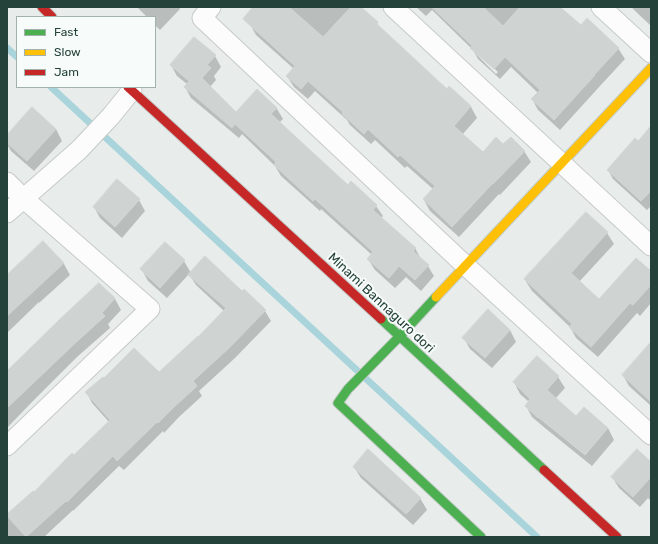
<!DOCTYPE html>
<html>
<head>
<meta charset="utf-8">
<style>
	body { margin:0 }
	#map { position:relative; width:658px; height:544px; overflow:hidden; background:#e8edeb; font-family:Rubik,sans-serif }
	canvas { display:block }
	.frame { position:absolute; inset:0; border:8px solid #24423a; pointer-events:none }
	.legend { position:absolute; left:16px; top:16px; width:140px; height:72px; box-sizing:border-box; background:#f7fbf9; border:1px solid #a3b1ad; margin:0; padding:5px 7px; list-style:none; font-size:12px; color:#24423a }
	.legend li { display:flex; align-items:center; gap:8px; height:20px }
	.legend b { width:20px; border:1px solid #a3b1ad }
</style>
</head>
<body>
<div id="map">
<canvas width="658" height="544"></canvas>
<div class="frame"></div>
<ul class="legend">
<li><b style="height:5px;background:#4caf50"></b>Fast</li>
<li><b style="height:5px;background:#ffc107"></b>Slow</li>
<li><b style="height:5px;background:#c62828"></b>Jam</li>
</ul>
</div>
<script>
const c = document.querySelector('canvas').getContext('2d');
c.lineJoin = 'round';
function fill(path, color) {
  c.fillStyle = color;
  c.fill(path, 'evenodd');
}
function stroke(path, color, width, dash) {
  c.strokeStyle = color;
  c.lineWidth = width;
  c.lineCap = dash ? 'butt' : 'round';
  c.setLineDash(dash || []);
  c.stroke(path);
}
function write(font, color, halo, rows, align = 'center') {
  c.font = font + ' Rubik,sans-serif';
  c.lineWidth = 4;
  c.setLineDash([]);
  c.textBaseline = 'middle';
  c.strokeStyle = halo;
  c.fillStyle = color;
  for (const [text, x, y, turn = 0] of rows) {
    c.save();
    c.translate(x, y);
    c.rotate((+turn || 0) * Math.PI / 180);
    c.textAlign = isNaN(turn) ? turn : align;
    if (halo) c.strokeText(text, 0, 0);
    c.fillText(text, 0, 0);
    c.restore();
  }
}
const shadow = new Path2D(`
	M137,7h42l1,2 -20,21 -5,-5v-8h-8z
	M264,7h96l17,16 3,5 67,62 2,-3 22,20 6,11 -15,17 21,18 21,-7 20,5 7,11 -31,33 -1,-1 -40,43 -29,-26 -6,-11 9,-11 -26,-23 -2,2 -30,-28 -4,4 -21,-19 -3,-5 -32,-29 -7,8 -14,-12 -7,-11 7,-7 -38,-34 -6,-11z
	M416,7h143l22,19 37,22 7,11 -25,27 -40,44 -22,-20 -6,-11 6,-6 -27,-26 -11,12 -22,-20 -5,-9 -41,-40 -6,6zM476,51l22,21 -2,2 -20,-20z
	M631,7h20v19z
	M215,56l6,11 -7,9 2,4 -6,7 27,26 20,-22 20,18 6,10 -4,4 69,63 28,20 7,10 -2,2 34,30 6,11 7,7 6,10 -13,15 -15,-14 -11,11 -20,-18 -7,-11 4,-4 -51,-46 -1,2 -39,-35 -6,-10 -33,-32 -3,4 -48,-40 -6,-11 2,-3 -10,-8 -6,-11z
	M651,128v78l-4,4 -34,-31 -5,-9 30,-28z
	M56,129l6,12 -28,30 -23,-20 -4,-7v-8z
	M139,200l6,11 -23,27 -22,-20 -6,-11z
	M586,214l21,19 7,11 -35,38 20,19 52,-28v30l-11,13 -3,-3 -39,44 -22,-19 -6,-11 -38,-36 -7,-11z
	M43,242l21,22 6,11 -31,28v-1l-32,31v-56z
	M184,261l7,12 51,20 23,18 6,10 -36,37 -36,33 3,5 -23,21 -15,16 -1,-2 -39,39 -5,-4 -46,45v-1l-29,27h-37v-23l1,1 26,-22 75,-71 -17,-19 -5,-10 72,-20 39,-35 26,-27 -28,-26 -7,-11 -22,24 -19,-17 -6,-11z
	M99,285l16,14 6,11 -13,14 2,4 -33,29 -46,46 -24,25v-56z
	M510,330l6,12 -24,26 -22,-19 -6,-11z
	M651,351v55l-22,-20 -6,-11z
	M558,377l7,11 -10,11 21,19 32,10 6,12 -22,26 -47,-38 -13,-11 -6,-11 3,-4 -9,-8 -6,-12z
	M651,463v38l-3,-3 -8,9 -21,-19 -7,-11z
	M354,467l66,31 7,12 -14,15 -52,-47z`);
const stream = new Path2D(`
	M7,48l10,9
	M51,87l486,450`);
const building = new Path2D(`
	M253,7h36l34,30 28,-30h10l17,15 -1,2 70,65 2,-3 22,20 -17,20 29,26 13,-15 7,7 8,-7 14,14 -32,33h-1l-40,43 -29,-28 12,-13 -35,-31 -2,2 -30,-28 -4,5 -22,-20 1,-2 -35,-31 -7,8 -15,-13 9,-10 -52,-47z
	M432,7h51l20,19 17,-19h40l21,18 6,-7 32,30 -25,27h1l-41,45 -23,-21 9,-9 -35,-33 -11,12 -24,-21 2,-2z
	M194,37l22,18 -9,10 4,3 -9,10 34,34 21,-23 20,19 -6,6 77,71 3,-4 26,24 -4,5 43,38 -3,3 16,14 -14,15 -16,-14 -10,12 -22,-19 6,-7 -58,-53 -2,2 -39,-36 2,-3 -41,-38 -3,4 -48,-41 5,-6 -19,-16z
	M32,107l24,22 -29,32 -20,-18v-8z
	M651,126v65l-10,10 -34,-31 28,-32 3,3z
	M117,179l23,20 -25,28 -22,-20z
	M586,212l22,20 -37,41 28,26 37,-41 15,13v14l-18,20 -3,-2 -39,44 -22,-20 3,-3 -48,-45z
	M43,241l21,22 -57,53v-41z
	M165,242l20,18 -25,28 -20,-19z
	M205,256l37,35 2,-2 22,21 -37,38 -36,33 4,5 -23,21 -16,16 -1,-1 -40,39 -4,-5 -46,46 -1,-1 -40,36 -19,-21v-2l26,-23 1,1 38,-39 2,2 36,-35 -25,-28 18,-15 1,1 30,-30 25,24 39,-36v1l28,-29 -38,-33z
	M99,283l16,15 -13,15 3,3 -34,31 -64,61v-37l52,-51z
	M488,309l22,21 -25,28 -23,-20z
	M651,342v60l-29,-27z
	M537,356l22,20 -12,14 29,26 8,-9 24,21 -23,27 -47,-38v1l-13,-12 5,-7 -17,-17z
	M368,449l53,49 -15,16 -53,-47z
	M637,449l14,13v15l-18,20 -22,-20z`);
const street = new Path2D(`
	M211,7l-9,11 264,248 185,169
	M393,7l258,239
	M601,7l50,46
	M7,182l16,16 127,111 -143,137
	M7,213l72,-63 32,-34 21,-26`);
const fast = new Path2D(`
	M436,297l-37,40 -51,52 -10,14 143,134
	M381,319l163,151`);
const slow = new Path2D(`
	M436,297l215,-229`);
const jam = new Path2D(`
	M42,7l10,10
	M128,87l253,232
	M544,470l73,67`);
const streetNames = [
	["Minami Bannaguro dori",381,303,43]
];
fill(shadow, '#0003');
stroke(stream, '#a9d4db', 7);
fill(building, '#cfd4d2');
stroke(building, '#d1d6d4', 1);
stroke(street, '#c5cac8', 21);
stroke(fast, '#c3cbc8', 11);
stroke(slow, '#c3cbc8', 11);
stroke(jam, '#c3cbc8', 11);
stroke(street, '#fcfcfc', 19);
stroke(fast, '#4caf50', 9);
stroke(slow, '#ffc107', 9);
stroke(jam, '#c62828', 9);
write('13px', '#24423a', '#f7fbf9', streetNames);
</script>
</body>
</html>
